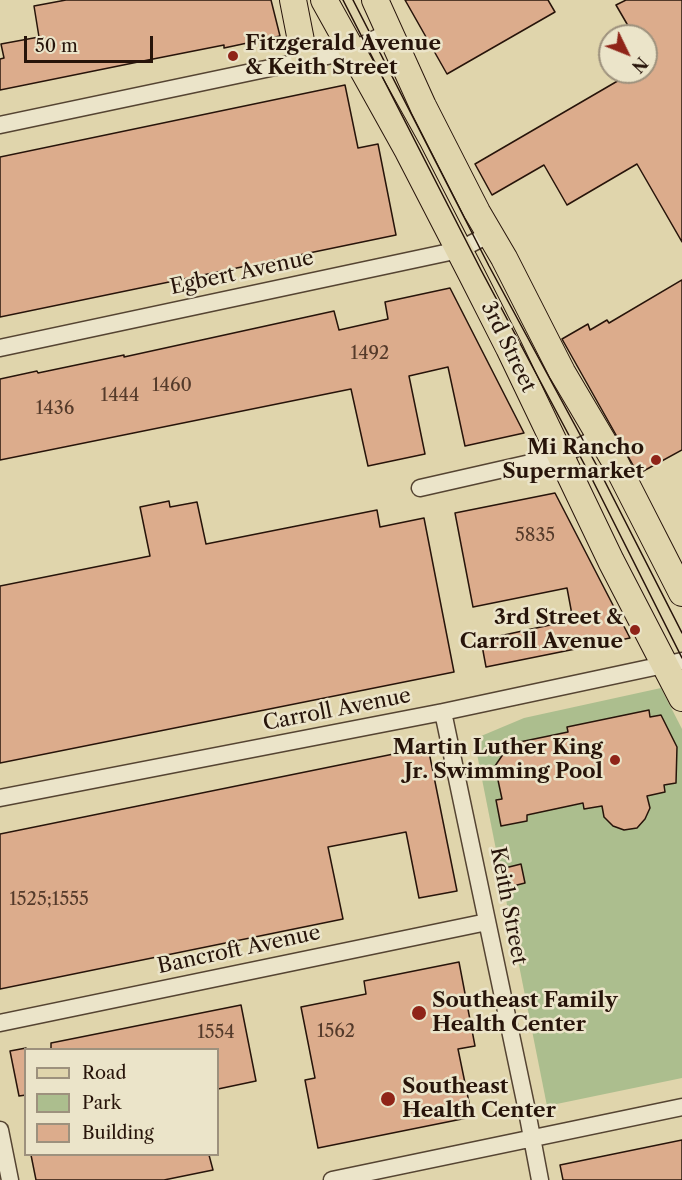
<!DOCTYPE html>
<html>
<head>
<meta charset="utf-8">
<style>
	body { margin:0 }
	#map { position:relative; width:682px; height:1180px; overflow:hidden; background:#e0d5ac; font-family:"Libre Caslon Text",serif }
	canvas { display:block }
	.legend { position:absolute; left:24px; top:1048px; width:195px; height:108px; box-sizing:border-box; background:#ebe4c9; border:2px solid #9d917d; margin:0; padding:8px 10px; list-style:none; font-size:18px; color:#27140a }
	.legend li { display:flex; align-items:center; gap:12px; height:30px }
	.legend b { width:30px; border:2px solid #9d917d }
	.north { position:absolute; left:598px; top:24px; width:60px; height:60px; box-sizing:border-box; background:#ebe4c9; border:2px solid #9d917d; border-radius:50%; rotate:133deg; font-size:16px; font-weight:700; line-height:24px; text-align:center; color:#27140a }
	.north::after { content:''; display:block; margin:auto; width:21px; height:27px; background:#8f2418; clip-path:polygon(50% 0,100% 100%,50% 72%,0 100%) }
	.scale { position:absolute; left:24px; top:36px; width:129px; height:27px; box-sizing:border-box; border:3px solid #27140a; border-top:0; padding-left:8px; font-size:18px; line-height:21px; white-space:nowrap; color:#27140a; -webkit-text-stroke:4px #ebe4c9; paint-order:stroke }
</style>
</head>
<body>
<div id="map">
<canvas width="682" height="1180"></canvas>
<ul class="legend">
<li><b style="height:8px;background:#e0d5ac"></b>Road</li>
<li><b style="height:16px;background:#acbe8e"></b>Park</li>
<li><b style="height:16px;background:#dcac8c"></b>Building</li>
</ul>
<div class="north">N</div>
<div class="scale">50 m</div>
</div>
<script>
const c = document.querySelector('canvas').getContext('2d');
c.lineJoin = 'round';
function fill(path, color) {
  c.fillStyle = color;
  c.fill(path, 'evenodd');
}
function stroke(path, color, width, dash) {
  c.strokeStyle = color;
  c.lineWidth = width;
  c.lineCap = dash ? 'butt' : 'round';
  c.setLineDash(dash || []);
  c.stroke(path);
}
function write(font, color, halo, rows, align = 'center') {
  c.font = font + ' "Libre Caslon Text",serif';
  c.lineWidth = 5;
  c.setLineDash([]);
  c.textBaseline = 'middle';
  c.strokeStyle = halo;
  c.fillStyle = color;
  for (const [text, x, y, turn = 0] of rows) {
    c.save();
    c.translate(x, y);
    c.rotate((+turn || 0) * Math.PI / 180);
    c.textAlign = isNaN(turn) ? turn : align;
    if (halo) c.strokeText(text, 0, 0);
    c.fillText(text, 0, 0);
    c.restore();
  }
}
const green = new Path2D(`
	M661,688l21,41v349l-135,28 -73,-367 50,-21z`);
const building = new Path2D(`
	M66,0h205l9,36 -56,12v-3l-81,16 -143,29v-31l4,-1 -3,-14 38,-7 -5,-31z
	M405,0h143l7,12 -108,62z
	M626,0h56v242l-45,-78 -70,41 -23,-40 -52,30 -17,-31 158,-92h13v-36h-12l-18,-31z
	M345,85l13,63 20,-4 18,91 -396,82v-160z
	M682,280v170l-44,24 -76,-135 26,-15 2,6 17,-10 2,3z
	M450,288l74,145 -59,13 -17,-79 -39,9 16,78 -57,12 -17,-77 -351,71v-81l37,-8 1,2 86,-18v2l210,-46 5,19 49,-11 -3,-17z
	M555,493l75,145 -144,29 -5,-27 92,-20 -6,-32 -94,19 -18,-94z
	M169,501l1,6 27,-5 9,42 171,-34 3,17 44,-9 30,154 -454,91v-177l150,-30 -10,-49z
	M649,710l1,7 11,-2 16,32 -1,36 -12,2 1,7 -18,4 3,12 -5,11 -8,9 -13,2 -11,-4 -9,-9 -2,-11 -18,3 -1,-6 -56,12v6l-26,5 -5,-26 6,-1 -7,-33 15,-22 58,-12 -1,-5z
	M428,747l29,144 -38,7 -13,-66 -78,15 15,72 -343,70v-155z
	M521,864l4,19 -16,4 -4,-19z
	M459,962l16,84 -17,3 14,68 -154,31 -13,-68 10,-2 -14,-71 65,-13 -2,-13z
	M241,1005l15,76 -38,8v-39h-167v-7z
	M26,1048v47l-7,1 -9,-45z
	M682,1140v40h-119l-3,-15z
	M31,1155h178l4,15 -49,10h-128z`);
const minor = new Path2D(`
	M0,125l351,-74 38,-19
	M0,348l459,-98 31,-16
	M420,488l141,-32 39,-20
	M443,712l83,394 14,74
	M0,798l443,-86 239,-51
	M0,1023l487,-101
	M0,1130l10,50
	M332,1180l350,-73`);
const primary = new Path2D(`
	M293,0l12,61
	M324,0l84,151 64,124 37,73 102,213 71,137
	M375,0l48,106 54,106 27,46 58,114 52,88 68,133`);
const tram = new Path2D(`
	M343,0l138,270 108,203 93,185
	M353,0l136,266 109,202 84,165`);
const markers = [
	[233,56,6,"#8f2418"],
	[656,460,6,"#8f2418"],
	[635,630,6,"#8f2418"],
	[615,760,6,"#8f2418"],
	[419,1013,8,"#8f2418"],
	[388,1099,8,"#8f2418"]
];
const numberNames = [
	["1492",370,354],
	["1460",172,386],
	["1444",120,396],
	["1436",55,409],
	["5835",535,536],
	["1525;1555",49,900],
	["1562",336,1032],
	["1554",216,1033]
];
const poiNames = [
	["Fitzgerald Avenue",245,44],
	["& Keith Street",245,68],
	["Mi Rancho",644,448,"right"],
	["Supermarket",644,472,"right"],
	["3rd Street &",623,618,"right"],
	["Carroll Avenue",623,642,"right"],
	["Martin Luther King",603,748,"right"],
	["Jr. Swimming Pool",603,772,"right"],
	["Southeast Family",432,1001],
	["Health Center",432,1025],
	["Southeast",402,1087],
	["Health Center",402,1111]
];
const streetNames = [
	["Egbert Avenue",242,273,-12],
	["3rd Street",508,347,64],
	["Carroll Avenue",337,710,-11],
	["Keith Street",508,906,79],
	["Bancroft Avenue",239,950,-12]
];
fill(green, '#acbe8e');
fill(building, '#dcac8c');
stroke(building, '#27140a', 1.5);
stroke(minor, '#554432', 19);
stroke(primary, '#27140a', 28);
stroke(minor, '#ebe4c9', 16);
stroke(primary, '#e0d5ac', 26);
stroke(tram, '#27140a', 1.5);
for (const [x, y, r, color] of markers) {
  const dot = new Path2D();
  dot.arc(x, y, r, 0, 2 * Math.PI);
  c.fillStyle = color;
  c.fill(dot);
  stroke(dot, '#ebe4c9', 2);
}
write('18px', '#543a2a', null, numberNames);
write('bold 21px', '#27140a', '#ebe4c9', poiNames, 'left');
write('21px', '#27140a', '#ebe4c9', streetNames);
</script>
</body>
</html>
